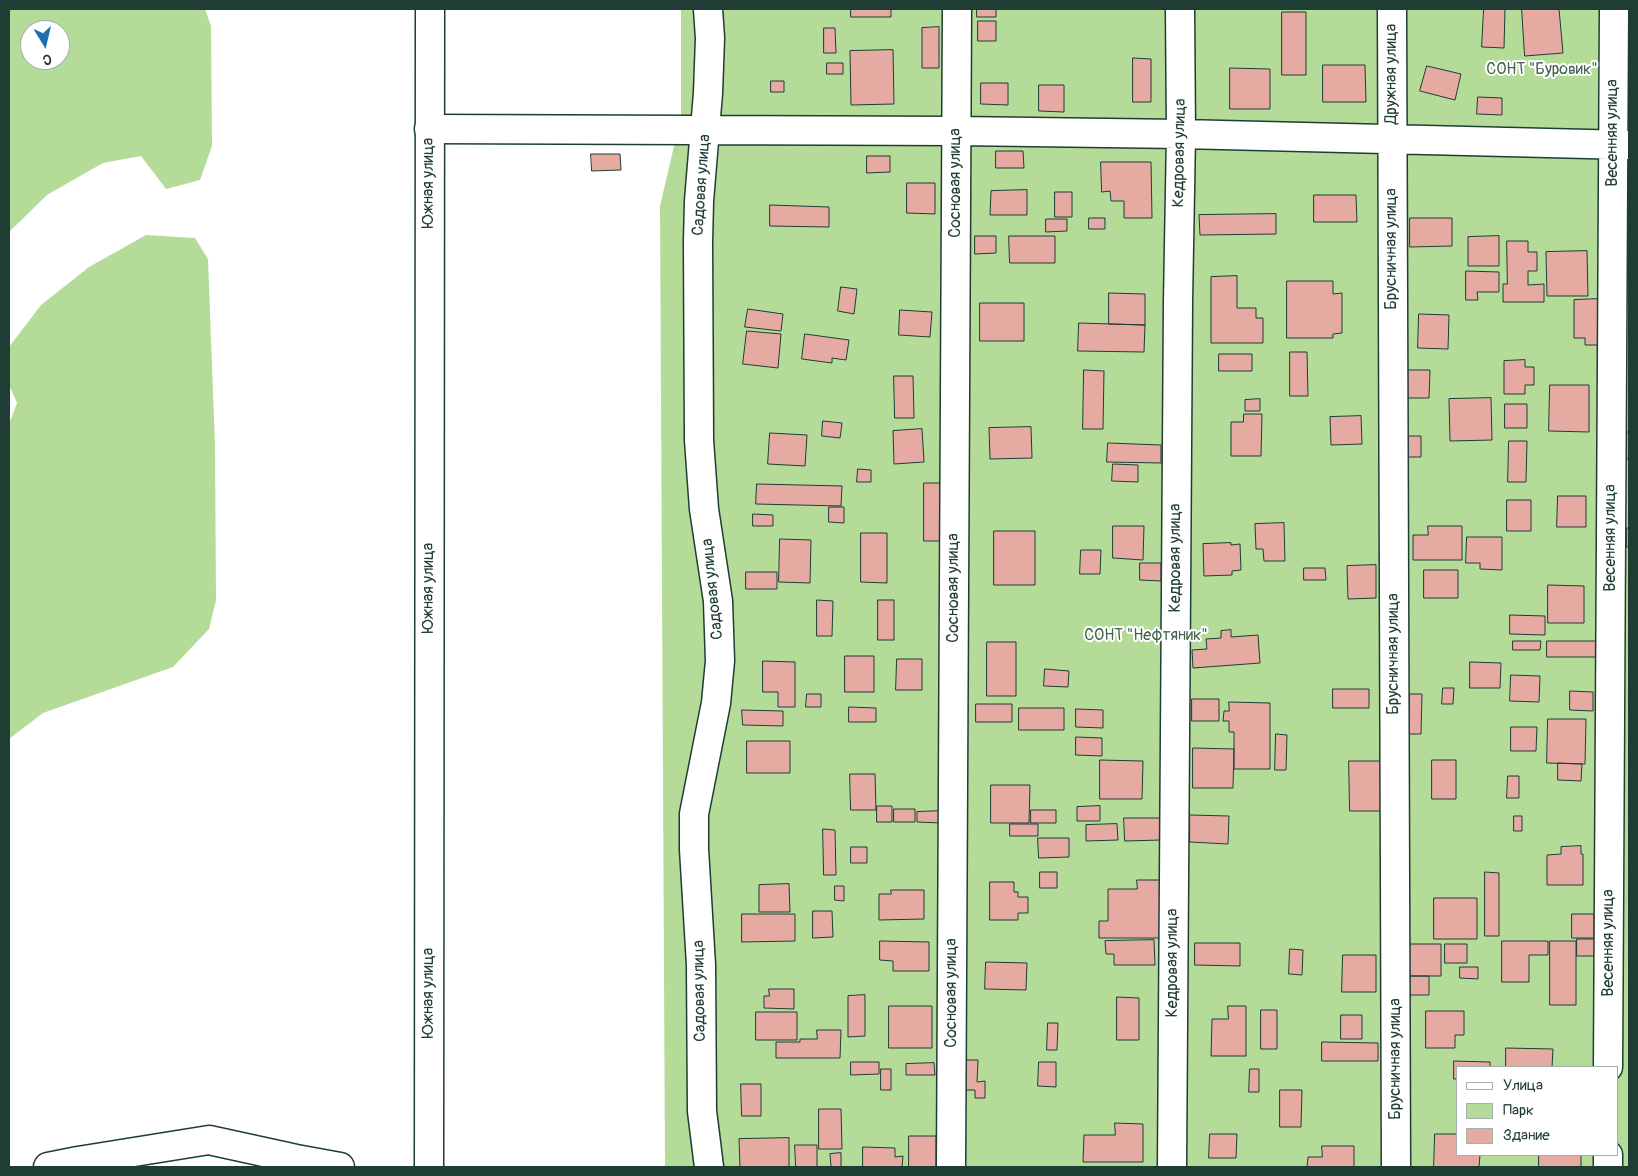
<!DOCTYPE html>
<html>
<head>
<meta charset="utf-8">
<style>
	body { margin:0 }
	#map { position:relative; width:1638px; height:1176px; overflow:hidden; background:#fff; font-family:Pangolin,sans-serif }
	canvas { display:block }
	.frame { position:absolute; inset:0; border:10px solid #1f3d34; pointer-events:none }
	.legend { position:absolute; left:1456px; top:1066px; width:162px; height:90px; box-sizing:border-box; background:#fff; border:1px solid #a5b1ae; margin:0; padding:6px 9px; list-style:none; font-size:15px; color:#1f3d34 }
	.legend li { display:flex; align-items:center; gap:10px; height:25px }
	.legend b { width:25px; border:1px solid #a5b1ae }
	.north { position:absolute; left:20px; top:20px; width:50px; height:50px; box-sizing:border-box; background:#fff; border:1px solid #a5b1ae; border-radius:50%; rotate:171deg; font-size:14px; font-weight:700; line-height:20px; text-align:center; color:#1f3d34 }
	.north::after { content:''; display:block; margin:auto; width:18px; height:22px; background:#1f6fb2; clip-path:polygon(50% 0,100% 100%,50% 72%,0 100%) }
</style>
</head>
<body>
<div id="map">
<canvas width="1638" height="1176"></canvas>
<div class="frame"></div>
<ul class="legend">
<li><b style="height:6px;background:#fff"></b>Улица</li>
<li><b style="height:14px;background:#b4dc98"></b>Парк</li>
<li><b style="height:14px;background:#e5aba3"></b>Здание</li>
</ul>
<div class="north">С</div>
</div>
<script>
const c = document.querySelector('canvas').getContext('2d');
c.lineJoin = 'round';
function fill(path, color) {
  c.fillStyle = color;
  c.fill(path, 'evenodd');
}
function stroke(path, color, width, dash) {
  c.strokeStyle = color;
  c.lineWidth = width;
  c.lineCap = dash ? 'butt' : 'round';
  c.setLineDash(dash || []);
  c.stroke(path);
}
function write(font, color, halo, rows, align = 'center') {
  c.font = font + ' Pangolin,sans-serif';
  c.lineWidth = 4;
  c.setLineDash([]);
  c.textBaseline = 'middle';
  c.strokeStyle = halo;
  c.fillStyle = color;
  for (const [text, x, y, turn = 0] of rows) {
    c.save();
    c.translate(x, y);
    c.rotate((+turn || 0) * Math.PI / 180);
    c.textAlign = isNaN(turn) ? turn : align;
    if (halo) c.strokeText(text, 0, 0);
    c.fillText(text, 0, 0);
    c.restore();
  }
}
const green = new Path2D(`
	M9,9h196l6,17 1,120 -12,34 -34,9 -25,-33 -38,7 -56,32 -38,37zM30,30h30v30h-30z
	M681,9h948v1158h-964l-5,-961 21,-90zM1457,1067h160v88h-160z
	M146,235l49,3 13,21 7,186 1,155 -7,29 -36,38 -130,46 -34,26v-315l8,-21 -8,-18v-38l32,-42 48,-38z`);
const building = new Path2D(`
	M851,9h40v8h-40z
	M977,9h19v8h-19z
	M1484,9h21l-1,39 -22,-1z
	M1522,9h37l4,44 -38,3z
	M1282,12h24v63h-24z
	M978,21h18v20h-18z
	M939,27v41h-17v-40z
	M824,28h11l1,25h-12z
	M893,50l1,54 -43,1 -1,-54z
	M1133,58l18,1v43h-18z
	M827,63h16v11h-16z
	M1323,65h42l1,37h-43z
	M1427,66l34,8 -6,26 -35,-9z
	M1230,68l40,1v40h-40z
	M771,81h13v11h-13z
	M981,83h27v22l-27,-1z
	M1039,85h25v27l-25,-1z
	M1478,97l24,1v17l-25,-1z
	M996,151h27l1,17h-28z
	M591,154h29l1,16 -29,1z
	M867,156h23v16l-23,1z
	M1101,162h50l1,56h-28v-17h-13l-1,-10 -8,1z
	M907,183h28v31l-28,-1z
	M1027,190v25h-37l1,-24z
	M1055,192h17v25h-17z
	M1314,195h42l1,27h-43z
	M770,205l59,2v20l-59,-1z
	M1276,214v20l-76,1 -1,-20z
	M1089,218h16v11h-16z
	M1410,218h42v28l-42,1z
	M1046,219h21v12l-21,1z
	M975,236h21v17l-21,1z
	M1009,236h46v27h-45z
	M1499,236v30h-31v-29z
	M1507,241h21v11h9v19h-9v14l16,-1v18h-41v-18h4z
	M1587,251l1,45h-41l-1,-44z
	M1466,271l33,1v20h-22l1,8h-12z
	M1237,276v32h19v10h7v25h-52v-66z
	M1287,281h46v13l9,-1v40l-9,1v4h-46z
	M841,287l16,2 -3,25 -16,-3z
	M1109,293l36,1v31l-36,-1z
	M1599,299l-1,46h-13v-7h-11v-38z
	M980,303h44v38h-44z
	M748,309l35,5 -2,17 -36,-4z
	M900,310l32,2 -2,25 -31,-2z
	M1419,314l30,1 -1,34 -30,-1z
	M1079,323l66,2 -1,27 -66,-1z
	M747,331l34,3 -3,34 -35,-4z
	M805,334l44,6 -3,20 -14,-2v5l-30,-4z
	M1290,352h17l1,44h-18z
	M1219,354h33v17h-33z
	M1525,360v7h9v18h-9v9h-21v-33z
	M1084,370l20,1 -1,58h-20z
	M1406,370h24l-1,28h-23z
	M894,376h19l1,42h-19z
	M1550,385h39v47l-40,-1z
	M1491,398l1,42 -42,1 -1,-42z
	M1260,399v12h-15v-11z
	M1505,404h22v24h-22z
	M1244,414h18l-1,42h-30v-34h12z
	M1361,416l1,28 -31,1 -1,-28z
	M823,421l19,2 -2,15 -18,-2z
	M1031,427l1,31 -42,1 -1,-31z
	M922,429l2,33 -30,2 -1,-33z
	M1627,432h2v27h-2z
	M770,433l37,2 -2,31 -37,-2z
	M1407,436h14v21h-14z
	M1509,441h18l-1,41h-18z
	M1108,443l53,2v18l-54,-1z
	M1113,464l25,1v17l-26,-1z
	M858,469l13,1v12h-14z
	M924,483h19l-1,58h-18z
	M757,484l85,2 -1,20 -85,-2z
	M1558,496h28v31h-29z
	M1507,500h24v31h-24z
	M829,507h15v16l-15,-1z
	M753,514l20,1v11h-20z
	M1284,523l1,38h-21l-1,-12h-7l-1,-25z
	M1113,526h31l-1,34 -30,-2z
	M1428,526h34v34h-49v-25h15z
	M1627,528h2v19h-2z
	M994,531h41v54h-41z
	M861,533h26v50l-26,-1z
	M1467,537h35v33l-22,-1v-6h-14z
	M780,539l31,1 -1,43 -31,-1z
	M1231,543v2l9,-1 1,26 -9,1v4l-28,1 -1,-32z
	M1081,550h20l-1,24h-20z
	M1140,563h21v18l-21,-1z
	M1376,565v33l-28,1 -1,-33z
	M1304,568h21l1,12h-22z
	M1424,570h34v28h-34z
	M746,572h31v17h-31z
	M1548,585l36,1v37h-36z
	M817,600l16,1 -1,35h-15z
	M878,600h16v40h-16z
	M1510,615l35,1v19l-35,-1z
	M1231,630v7l27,-2 2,28 -67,5 -1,-18 15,-1 -1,-10 15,-1v-7z
	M1513,641h28l-1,9h-27z
	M1547,641h52v16h-52z
	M987,642h29v54h-29z
	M845,656h29v36h-29z
	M897,659h25v31h-26z
	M763,661l32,1v45h-17v-15h-15z
	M1470,662l31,1 -1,25h-30z
	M1045,669l24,2 -1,16 -24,-1z
	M1511,675l29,1 -1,26 -29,-1z
	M1443,688h11l-1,16h-11z
	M1333,689h36v19h-36z
	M1570,691l23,1v19l-23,-1z
	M807,694h14v13h-15z
	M1410,694h12l-1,40h-12z
	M1192,699h27v22h-27z
	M1229,702l41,1v66h-36v-37h-5v-11h-6l1,-10h5z
	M976,704h36v18h-36z
	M849,707l27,1v14h-27z
	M1019,708h45v22h-45z
	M1076,709l27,1v18l-27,-1z
	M742,710l41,1v15l-40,-1z
	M1548,719h38l-1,45 -38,-1z
	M1511,727h26l-1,24h-25z
	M1276,734l11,1 -1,35h-11z
	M1076,737l26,1v18l-26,-1z
	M747,741h43v32h-43z
	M1193,748l41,1 -1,39h-40z
	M1100,760l43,1 -1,38h-42z
	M1432,760h24v39h-24z
	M1349,761h33l1,50h-33z
	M1558,763l24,1 -1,17 -23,-1z
	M850,774h25l1,36h-25z
	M1508,776h11v22h-12z
	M991,785h39l-1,38h-38z
	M877,806h15v16h-15z
	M1100,806v15h-23v-14z
	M894,809h21v13h-21z
	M1031,810h25v13h-25z
	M941,811v12l-24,-1v-10z
	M1190,815l39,1 -1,28 -38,-2z
	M1514,816h8v15h-8z
	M1124,818h37v22l-36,1z
	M1010,824h28v12h-28z
	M1117,824l1,16 -32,1v-16z
	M823,829l12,1 1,45h-12z
	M1038,838h31v19l-30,1z
	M1581,846v8h2v31h-36v-30l14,-1v-7z
	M851,847h16v16h-16z
	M1040,872h17v16h-17z
	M1485,872l14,1v63h-14z
	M1137,880h23v58h-61v-17h9v-32h29z
	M990,882h24v10h4v5h10v16h-10v7h-28z
	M789,884l1,28h-31v-27z
	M835,886h9v15l-9,-1z
	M891,890h33v29l-45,1v-26h12z
	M1434,898h43v41h-43z
	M813,911h19l1,26 -20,1z
	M742,914h53v27l-53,1z
	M1572,914h22v24h-22z
	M1577,939h18v17h-18z
	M1154,940l1,25h-41v-11h-8l-1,-13z
	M880,941l49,1v29h-36v-10l-13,-1z
	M1502,941h46v14h-19v27h-27z
	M1550,941h26v64h-26z
	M1195,943h45v23l-45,-1z
	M1409,944h32v32h-32z
	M1445,944h22v19h-22z
	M1290,949l13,1 -1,25 -13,-1z
	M1343,955h33v37h-34z
	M986,962l41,1 -1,27 -41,-1z
	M1460,967h18v12l-18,-1z
	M1409,976h20v19h-20z
	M769,989h25v20l-30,-1v-12h5z
	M865,995v41l-17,1v-41z
	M1117,997l22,1v42h-22z
	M889,1006h43v42h-43z
	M1228,1006h18v50h-35l1,-37h16z
	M1261,1010h16v39h-16z
	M1426,1011h38v24h-9v13h-29z
	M756,1012h41v28h-41z
	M1341,1015h21v24h-21z
	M1048,1023h10l-1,27h-10z
	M817,1030h24l-1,28h-64v-16h24v-3h17z
	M1322,1042l56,1v18h-56z
	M1506,1048l47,1 -1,18h-46z
	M965,1060h13l-1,22 8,-1v17h-10v-8h-10z
	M1454,1061l36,1v5h-33v12h-3z
	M851,1062h28v12l-28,1z
	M1039,1062h17v25l-18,-1z
	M934,1063l1,12h-29v-11z
	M881,1069h10v21h-10z
	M1250,1069h9v23h-10z
	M741,1084h20v32h-19z
	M1280,1090h22l-1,37h-21z
	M819,1109h22l1,40h-23z
	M1115,1123l28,1v38h-60l1,-27h31z
	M1210,1134h27l-1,24h-27z
	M1435,1134h22v21h23l-1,12h-45z
	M909,1136h27v31h-27z
	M789,1138v29h-49l-1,-28z
	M795,1145h22v22h-21z
	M1322,1146h32v21h-47l1,-10h14z
	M863,1147l32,1v9l8,-1 -1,11h-39z
	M841,1153v14h-10l-1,-13z
	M1539,1155h42v12h-42z`);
const street = new Path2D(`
	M708,9l2,29 -2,55 -9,108 -1,41 1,198 5,69 14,92 2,60 -4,42 -22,111v35l7,116 1,146 7,56
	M1392,9l4,1158
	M429,129l528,2 224,3 448,11
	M1608,1067l6,-1058
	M48,1167l30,-6 131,-21 87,19 44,8
	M951,1167l6,-1158
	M1172,1167l6,-865 3,-168 -1,-125
	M1608,1167v-12`);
const secondary = new Path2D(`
	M429,1167l1,-1158`);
const parkNames = [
	["СОНТ \"Буровик\"",1542,70],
	["СОНТ \"Нефтяник\"",1146,636]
];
const streetNames = [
	["Дружная улица",1392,74,-90],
	["Весенняя улица",1613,133,-90],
	["Кедровая улица",1180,153,-89],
	["Южная улица",429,183,-90],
	["Сосновая улица",956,183,-90],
	["Садовая улица",702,185,-86],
	["Брусничная улица",1392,249,-90],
	["Весенняя улица",1611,538,-90],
	["Кедровая улица",1176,558,-90],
	["Южная улица",429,588,-90],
	["Сосновая улица",954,588,-90],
	["Садовая улица",713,589,-96],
	["Брусничная улица",1394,654,-90],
	["Весенняя улица",1609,943,-90],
	["Кедровая улица",1173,963,-90],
	["Садовая улица",700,991,-91],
	["Южная улица",429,993,-90],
	["Сосновая улица",952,993,-90],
	["Брусничная улица",1396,1059,-90]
];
fill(green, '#b4dc98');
fill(building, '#e5aba3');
stroke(building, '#1f3d34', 1);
stroke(street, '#1f3d34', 31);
stroke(secondary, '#1f3d34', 31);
stroke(street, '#fff', 28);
stroke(secondary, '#fff', 28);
write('16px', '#44654d', '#fff', parkNames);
write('16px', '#1f3d34', '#fff', streetNames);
</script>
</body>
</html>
